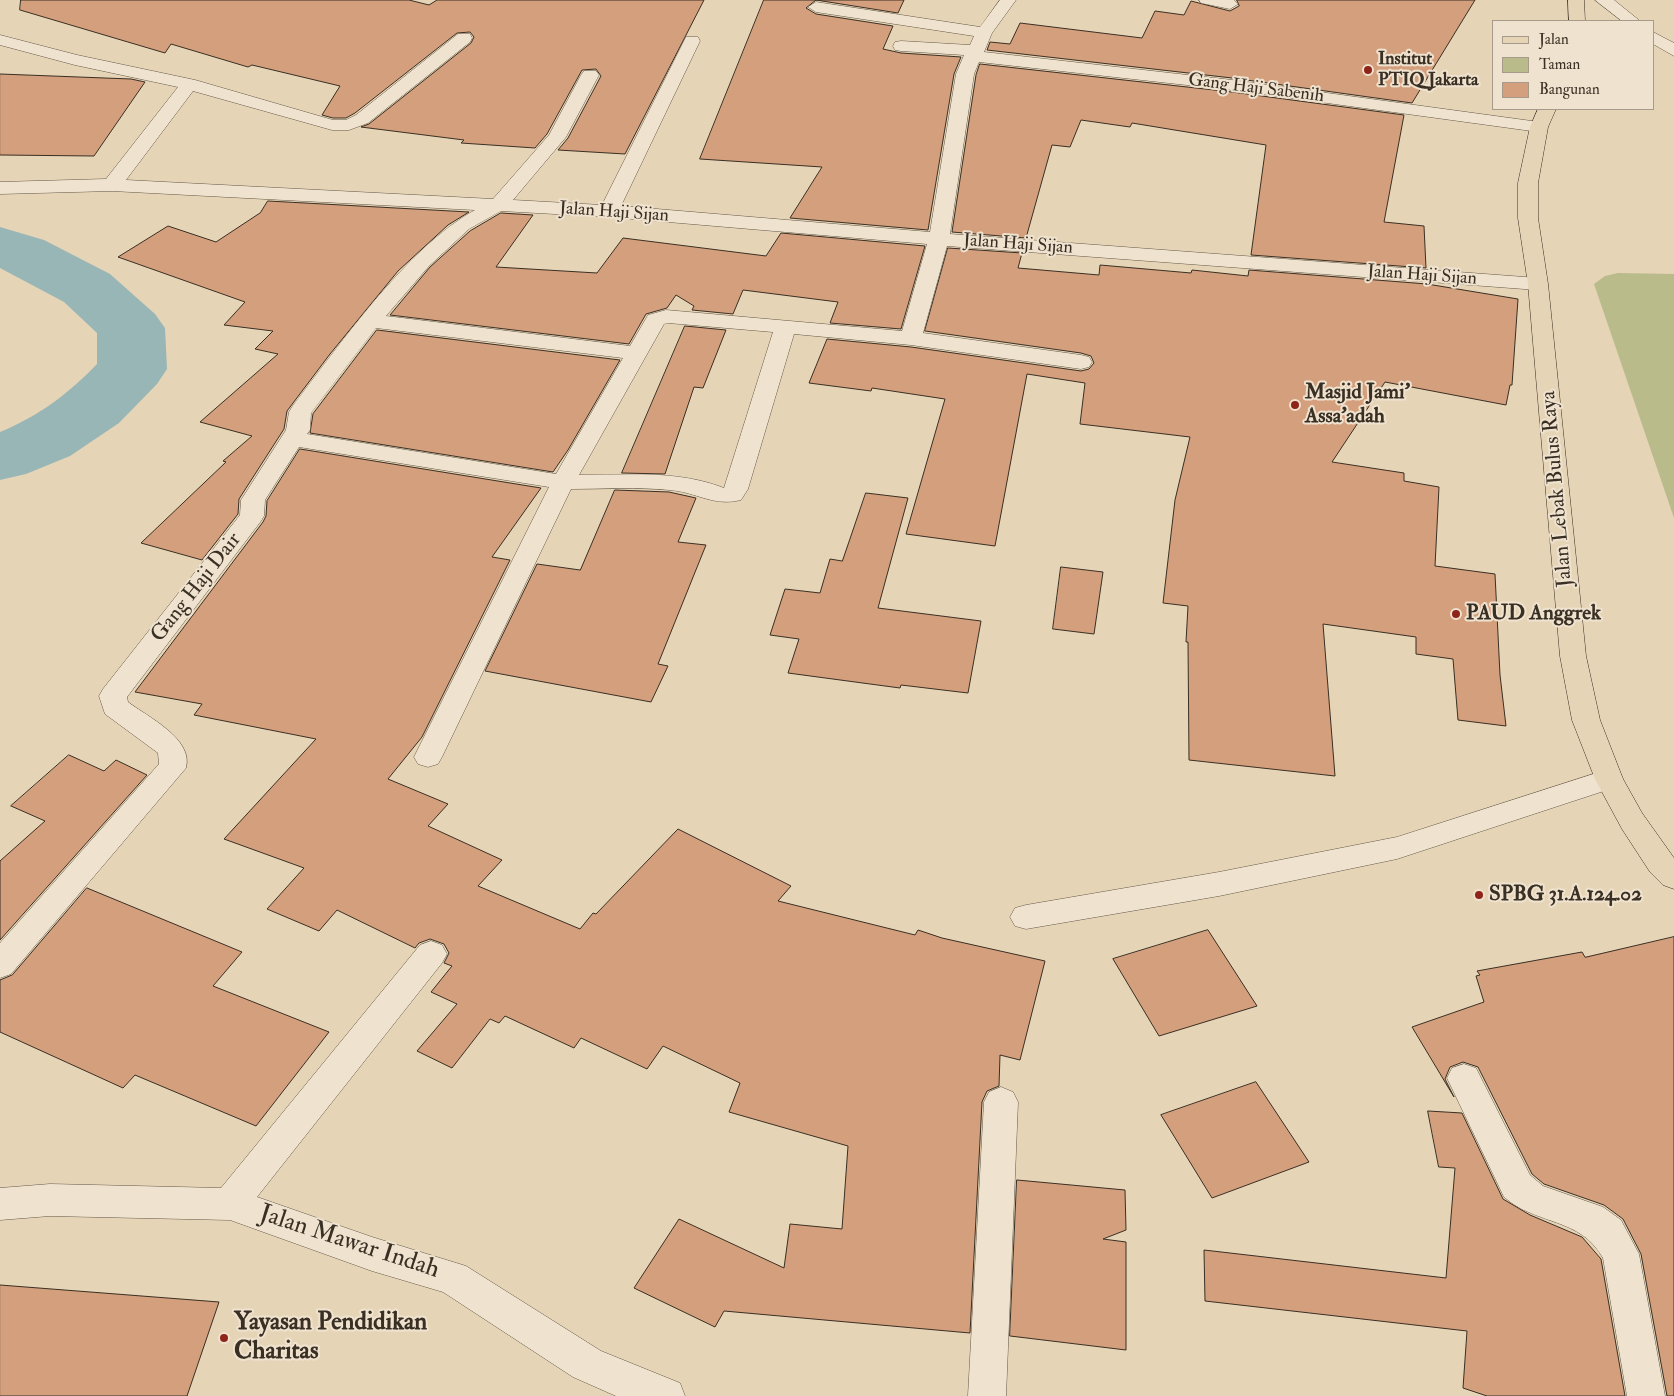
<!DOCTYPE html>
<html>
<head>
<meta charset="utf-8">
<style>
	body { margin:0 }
	#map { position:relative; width:1674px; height:1396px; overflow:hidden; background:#e6d4b6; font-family:"IM FELL Double Pica",serif }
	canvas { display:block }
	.legend { position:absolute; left:1492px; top:20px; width:162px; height:90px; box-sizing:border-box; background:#efe3d0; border:1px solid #a69b8b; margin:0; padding:6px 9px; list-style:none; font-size:15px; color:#392f23 }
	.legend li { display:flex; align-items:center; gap:10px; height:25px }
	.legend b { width:25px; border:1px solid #a69b8b }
</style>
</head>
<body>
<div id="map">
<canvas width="1674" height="1396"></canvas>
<ul class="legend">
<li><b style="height:6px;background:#e6d4b6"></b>Jalan</li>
<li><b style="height:14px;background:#babb8b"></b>Taman</li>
<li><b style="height:14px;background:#d49f7d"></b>Bangunan</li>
</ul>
</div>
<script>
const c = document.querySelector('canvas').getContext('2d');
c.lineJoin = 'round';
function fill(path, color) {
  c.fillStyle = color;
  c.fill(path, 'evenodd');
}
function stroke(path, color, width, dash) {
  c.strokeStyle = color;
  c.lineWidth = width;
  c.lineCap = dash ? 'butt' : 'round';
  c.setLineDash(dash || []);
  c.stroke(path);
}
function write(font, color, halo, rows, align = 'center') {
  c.font = font + ' "IM FELL Double Pica",serif';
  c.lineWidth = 4;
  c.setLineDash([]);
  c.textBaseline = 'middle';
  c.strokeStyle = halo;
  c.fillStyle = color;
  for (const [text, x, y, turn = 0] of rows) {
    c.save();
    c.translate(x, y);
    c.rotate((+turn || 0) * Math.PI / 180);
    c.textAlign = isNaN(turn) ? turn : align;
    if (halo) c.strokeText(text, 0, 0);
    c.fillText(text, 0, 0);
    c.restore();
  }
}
const green = new Path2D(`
	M1618,273l56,1v244l-80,-234 11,-8z`);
const river = new Path2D(`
	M0,227l44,13 66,34 45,40 10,14 2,41 -10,15 -38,39 -49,33 -44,18 -26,6v-48c39,-16 68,-38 97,-68v-31l-33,-31 -64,-34z`);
const building = new Path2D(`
	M21,0h388l20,5 8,-5h267l-79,154 -67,-4 10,-12 33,-62 -5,-7 -14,1 -35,64 -12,14 -74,-5 3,-3 -103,-13 8,-3 102,-81 3,-6 -4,-5 -13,1 -102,80 -9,5h-13l-11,-3 18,-29 -88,-21 -4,2 -77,-23 -6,9 -145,-43z
	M764,0h140l-6,13 -82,-13 -10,8 10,6 77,12 -10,23 18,4 60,4 -7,17 -26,156 -138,-12 32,-51 -122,-8z
	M1237,0h238l-63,103 -180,-25 -245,-28 3,-8 20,2 10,-21 122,15 13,-27 29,4 7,-14 39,10 9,-5z
	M980,64l252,28 172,23 -20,107 40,4 2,42 -175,-13 15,-110 -134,-22 -2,4 -49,-7 -11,27 -18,-2 -26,93 -74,-6 24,-157z
	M0,74l131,5 14,3 -51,74 -94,-1z
	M268,201l201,11 -21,13 -50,46 -68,83 -43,57 -3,18 -45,70 -1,15 -36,46 -61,-17 85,-81 -3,-1 29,-25 -52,-14 78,-68 -23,-5 18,-18 -49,-6 21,-23 -127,-45 50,-31 48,16 44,-29z
	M501,213l32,2 -37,52 101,6 26,-35 143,18 15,-23 144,13 -24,83 -71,-6 8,-21 -95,-12 -10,24 -41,-4 2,-4 -18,-11 -9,13 -21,6 -17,30 -239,-29 40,-48 40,-36z
	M948,248l74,5 -4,15 81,7 1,-10 91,8 1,-3 56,6 1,-6 178,14 91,15 -6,86h-2l-4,20 -121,-23 -53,80 72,11v8l35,6 -4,79 60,8 5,101 6,51 -48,-6 -5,-61 -37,-5v-17l-93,-13 12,152 -146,-16 -1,-118h-2l2,-36 -25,-3 12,-103 15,-63 -110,-13 5,-41 -58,-9 -32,172 -89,-12 39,-135 -73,-11 -1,3 -62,-8 18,-44 84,8 170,24 8,-2 5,-6 -3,-7 -10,-3 -156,-22z
	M685,326l41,4 -23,58 -9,-1 -29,87 -43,-1z
	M377,330l243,30 -52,90 -15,22 -243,-39 3,-19z
	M300,449l241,39 -49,69 18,3 -88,177 -34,42 60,25 -20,22 74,34 -24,26 102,43 13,-16 3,1 82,-85 113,57 -13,15 137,34 3,-5 24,8 103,23 -25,99 -20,-5 -1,31 -12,5 -5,11 -12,231 -246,-22 -9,16 -81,-39 45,-69 105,49 6,-44 52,5 6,-83 -119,-34 11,-29 -77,-37 -16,23 -66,-31 -7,10 -69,-32 -6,7 -9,-4 -38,49 -35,-17 40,-47 -26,-12 21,-26 -8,-3 5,-10 -5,-9 -14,-5 -11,4 -4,5 -78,-38 -18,21 -52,-22 37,-41 -80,-29 92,-100 -122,-24 8,-11 -67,-12 128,-170 3,-6 1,-15z
	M615,490l54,2 27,6 -18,44 28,3 -48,119 10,2 -17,36 -166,-31 52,-107 43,6z
	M866,493l42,5 -30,110 103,13 -13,72 -67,-8 -1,3 -112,-15 11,-34 -29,-4 15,-46 35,4 10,-34 12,2z
	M1061,567l42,5 -9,62 -41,-5z
	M69,755l35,16 12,-11 31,15 -147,165v-79l45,-40 -34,-15z
	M87,888l155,64 -29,34 116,46 -73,94 -121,-51 -12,13 -123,-56v-52l12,-5z
	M1208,930l49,76 -98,30 -46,-77z
	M1674,937v459h-7l-26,-142 -18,-35 -19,-14 -60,-21 -12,-10 -54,-107 -15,-5 -13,5 -5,12 9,18 -42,-70 72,-25 -8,-26 4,-1 -3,-4 105,-19 3,5z
	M1256,1082l53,80 -97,36 -51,-83z
	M1428,1111l34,2 41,86 27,16 52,22 19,22 24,137h-138l-24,-8 4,-57 -262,-30 -1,-51 242,28 9,-110 -16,-1z
	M1017,1180l108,10 1,40 -23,9 23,3v108l-116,-14z
	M0,1285l219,17 -32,94h-187z`);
const minor = new Path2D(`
	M1000,0h16l-24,33 -8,19 248,28 307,42 6,1 3,4 -3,4 -6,1 -307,-42 -253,-28 -5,12 -24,160 588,44 7,2 3,4 -3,4 -7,2 -591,-44 -24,87 158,22 8,2 3,5 -3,5 -8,2 -170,-24 -117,-11 -46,155 -7,11c-28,7 -44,-8 -72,-10 -32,-3 -65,-1 -98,-1l-129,268 -4,7 -10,3 -10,-3 -4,-7 135,-270 -250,-40 -34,53 -1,16 -3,5 -134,176 1,5c20,15 66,37 58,66l-175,206 -11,4v-35l159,-179 -1,-11 -53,-39 -6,-18 4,-7 137,-174 1,-15 45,-70 3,-18 3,-5c48,-62 114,-159 183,-197l-363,-19 -112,3v-12l106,-3 72,-92 -103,-22 -75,-20v-10l77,20 118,25 138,40h13l10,-5 102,-81h12l2,4 -2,4 -102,81 -19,7h-17l-139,-39 -67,89 367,19 56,-64 32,-60 3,-4h12l3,4 -33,62 -53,63 89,5 84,-168h12l2,4 -79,165 309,26 26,-158 8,-19 -63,-4 -6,-1 -2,-4 2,-4 6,-1 69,4 4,-9 -158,-24 -8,-5 8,-5 164,25zM501,211l108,6 318,27 -25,87 -236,-21 -18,5 -18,31 -244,-30 43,-50 40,-37zM668,323l105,9 -49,156c-46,-18 -96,-13 -145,-13l85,-151zM376,328l247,30 -67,116 -249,-40 3,-4 1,-17z
	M1199,0h35l4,4 -8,5 -29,-6z
	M1595,0h19l26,21h-18z
	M1653,32l21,11v13l-21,-12z
	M1609,769l10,3 4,7 -4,7 -222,73 -178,37 -193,33 -11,-3 -5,-9 5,-9 11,-3 193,-33 178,-35z
	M431,941l11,4 5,9 -5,9 -185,234 115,40 94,29 135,85 79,32 5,13h-69l-43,-19 -130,-85 -71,-21 -142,-51 -180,-4 -50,4v-32l50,-4 171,4 199,-243z
	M1464,1064l12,4 54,107 13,11 60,21 18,13 18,34 26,142h-38l-24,-138c-23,-41 -65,-32 -99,-61l-57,-119 5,-10z
	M1001,1087l12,5 5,10 -12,294h-38l16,-294 5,-10z`);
const major = new Path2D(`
	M1568,0h16l1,21h-16z
	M1538,109h18l-8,18 -10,56v35l10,66 38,372 14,64 23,59 19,34 32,45v31l-11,-4 -13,-13 -28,-43 -27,-50 -23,-59 -12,-64 -32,-372 -10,-66v-35l12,-56z`);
const markers = [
	[1368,70,5,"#8f2418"],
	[1295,405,5,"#8f2418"],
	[1456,614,5,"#8f2418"],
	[1479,895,5,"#8f2418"],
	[224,1338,5,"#8f2418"]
];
const farPoinames = [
	["Institut",1378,60],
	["PTIQ Jakarta",1378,81]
];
const farStreetnames = [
	["Gang Haji Sabenih",1256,89,7],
	["Jalan Haji Sijan",614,213,4],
	["Jalan Haji Sijan",1018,245,4],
	["Jalan Haji Sijan",1422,276,4]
];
const poiNames = [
	["Masjid Jami'",1305,393],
	["Assa'adah",1305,417],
	["PAUD Anggrek",1466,614],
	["SPBG 31.A.124.02",1489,895]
];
const streetNames = [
	["Jalan Lebak Bulus Raya",1558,489,-95],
	["Gang Haji Dair",197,588,-52]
];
const nearStreetnames = [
	["Jalan Mawar Indah",349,1243,18]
];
const nearPoinames = [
	["Yayasan Pendidikan",234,1324],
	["Charitas",234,1353]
];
fill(green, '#babb8b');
fill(river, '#99b6b7');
fill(building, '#d49f7d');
stroke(building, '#392f23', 1);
stroke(minor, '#645848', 1);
stroke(major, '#392f23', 1);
fill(minor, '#efe3d0');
fill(major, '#e6d4b6');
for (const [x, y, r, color] of markers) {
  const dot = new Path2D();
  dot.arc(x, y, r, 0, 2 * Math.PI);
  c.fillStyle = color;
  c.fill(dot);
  stroke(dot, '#efe3d0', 2);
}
write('bold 18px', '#392f23', '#efe3d0', farPoinames, 'left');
write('18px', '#392f23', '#efe3d0', farStreetnames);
write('bold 21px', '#392f23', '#efe3d0', poiNames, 'left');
write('21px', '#392f23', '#efe3d0', streetNames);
write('25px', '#392f23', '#efe3d0', nearStreetnames);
write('bold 25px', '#392f23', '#efe3d0', nearPoinames, 'left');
</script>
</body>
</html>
